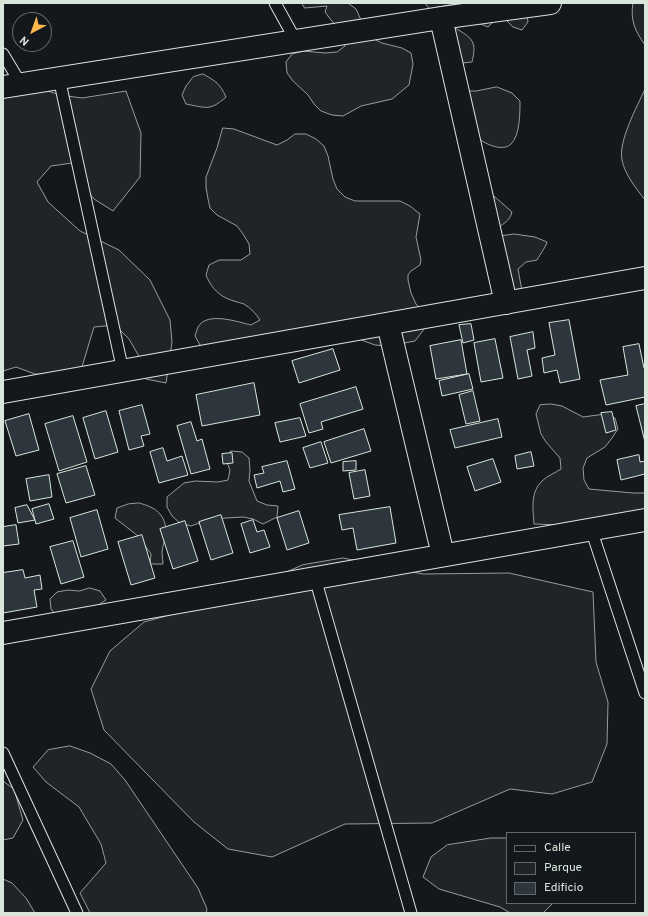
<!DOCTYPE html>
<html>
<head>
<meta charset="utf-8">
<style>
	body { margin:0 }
	#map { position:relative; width:648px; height:916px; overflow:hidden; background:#14181c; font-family:Overpass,sans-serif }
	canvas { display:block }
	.frame { position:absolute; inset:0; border:4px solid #d8e6dc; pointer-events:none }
	.legend { position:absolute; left:506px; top:832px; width:130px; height:72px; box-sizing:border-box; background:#14181c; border:1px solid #626a69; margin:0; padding:5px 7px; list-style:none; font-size:12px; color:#d8e6dc }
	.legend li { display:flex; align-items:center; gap:8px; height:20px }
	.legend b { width:20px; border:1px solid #626a69 }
	.north { position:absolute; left:12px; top:12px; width:40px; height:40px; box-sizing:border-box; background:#14181c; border:1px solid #626a69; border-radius:50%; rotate:221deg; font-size:11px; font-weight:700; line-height:16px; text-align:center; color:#d8e6dc }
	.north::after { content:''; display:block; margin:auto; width:14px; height:18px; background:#ffb74d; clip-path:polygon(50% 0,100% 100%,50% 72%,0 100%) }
</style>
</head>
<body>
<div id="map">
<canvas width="648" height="916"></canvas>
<div class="frame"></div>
<ul class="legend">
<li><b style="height:5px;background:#14181c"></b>Calle</li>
<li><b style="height:11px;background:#202428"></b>Parque</li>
<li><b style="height:11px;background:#2c363c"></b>Edificio</li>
</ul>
<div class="north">N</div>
</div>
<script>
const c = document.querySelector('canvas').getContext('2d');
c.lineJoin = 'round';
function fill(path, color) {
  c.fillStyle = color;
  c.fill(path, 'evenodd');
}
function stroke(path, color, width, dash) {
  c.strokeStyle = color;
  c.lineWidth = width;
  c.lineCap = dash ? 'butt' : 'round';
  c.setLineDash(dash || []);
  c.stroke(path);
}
const green = new Path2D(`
	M302,3h46l8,6 9,20 7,9 10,5 20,5 9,5 2,11 -4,21 -17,14 -31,7 -18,10 -11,-1 -11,-4 -7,-7 -6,-9 -15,-14 -6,-8 -1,-11 6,-8 11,-3 22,2 12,-1 8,-6 -1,-11 -13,-15 -6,-8 2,-6 -22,2z
	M425,3h100l3,19 -6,8 -9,-3 -7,-7h-11l-7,7c-17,-7 -23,-8 -34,-23l-20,4 -2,3z
	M633,3h12v42c-10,-14 -15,-25 -12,-42z
	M455,28c18,10 22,14 17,34l-20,2 -6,-31z
	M203,74c13,7 17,10 23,23 -16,14 -19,11 -40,7l-4,-9 4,-9 7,-9z
	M497,87l15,6 8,8c0,11 0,35 -9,43 -7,7 -21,2 -29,-3 -10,-5 -18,-15 -26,-23l10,-27h10z
	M39,88l21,7 22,3 44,-7 15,42 -1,44 -27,34 -19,-12 -13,-16 -9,-20 -21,3 -14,16 11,20 32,29 39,19 31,30 20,40 2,22 -6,41 -20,-4 -6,-21 -11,-19 -14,-14 -21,2 -13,43 -23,5 -23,-1 -19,-7 -13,4v-276z
	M645,89v111c-9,-12 -20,-25 -23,-40 -4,-19 15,-53 23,-71z
	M223,128l11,1 43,16 10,-5 8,-6h11l10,5 8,7 4,10 5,23 4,10 8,8 10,4h45l10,5 10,8 -4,23 5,23 -1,5 -9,6 -3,4v5l3,13 5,11 4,4 8,16 -13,17 -27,5 -13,-1 -22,-8 -23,-15 -16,23 -106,5 -8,-5 -5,-9c1,-3 2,-7 3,-9 9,-16 40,-5 53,-2l9,-5c-4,-6 -9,-12 -16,-16 -6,-2 -12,-3 -18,-6 -10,-5 -16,-13 -20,-23l3,-10 10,-5h22l9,-6 -1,-10 -6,-10 -6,-8 -20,-11 -7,-7 -2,-9 -2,-12v-10l11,-29z
	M485,193l10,4 17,15c-2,9 -10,13 -18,18z
	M514,234l21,3 12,5c-1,5 -7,12 -10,18l-11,2 -8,7 4,22 -11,3 -15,-50 6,-8z
	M551,404l11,2 21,11 22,-3 10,4 3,11 -6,9 -7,9 -18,11 -4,10 1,12 5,9 44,4h12v35l-111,-4c-1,-15 -4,-31 8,-43 5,-5 13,-8 19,-12l-1,-11 -14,-16 -5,-8 -5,-20 4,-9z
	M231,451l11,1 7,6 1,12 -1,11 8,20 10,4 11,1 -1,11 -14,7 -10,-5 -10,-2 -33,2 -19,7 -11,-3 -8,-7 -5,-9v-10l17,-14 11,-2 23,1 10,-2 2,-10 -4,-10z
	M139,503c16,4 27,11 27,30 -1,6 -3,12 -4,19 0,4 1,8 1,12h-13l1,-10 -13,-18 -23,-18 2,-10 11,-4z
	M343,558l80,16 86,-1 84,19 3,70 12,40 -1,42 -15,38 -40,12 -42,-5 -78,34 -87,1 -73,33 -44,-8 -34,-27 -90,-92 -13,-41 19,-38 34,-29 81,-22 77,-35z
	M90,588l10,3 6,9 -21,14 -28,3 -6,-8 -1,-10 7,-7 11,-2 11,1z
	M70,746l20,7 21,11 14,16 73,108 9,21 -1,4h-116l-10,-20 26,-30 -5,-19 -22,-37 -33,-25 -13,-15 15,-17z
	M3,781l11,8 9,31 -10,18 -10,2z
	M491,838h16v65h46l-10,10h-33l-10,-6 -61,-18 -16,-12 8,-20 16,-12z
	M3,879l9,4 14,15 9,15h-32z`);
const building = new Path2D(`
	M569,320l11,59 -20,4 -3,-13 -13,3 -2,-15 13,-3 -6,-32z
	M471,324l3,16 -11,3 -4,-18z
	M533,332l2,16 -8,2 5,26 -14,3 -8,-42z
	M495,339l8,39 -22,4 -7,-39z
	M461,340l6,34 -31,5 -6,-33z
	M639,344l5,24h1v29l-39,8 -6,-25 28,-5 -5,-28z
	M333,349l7,21 -41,13 -7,-22z
	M469,374l4,15 -31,7 -3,-15z
	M254,383l6,32 -58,11 -6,-31z
	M356,387l7,22 -42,13 2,7 -14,4 -9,-29z
	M473,391l7,30 -14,3 -7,-29z
	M645,404v38l-9,-36z
	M142,405l8,29 -9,2 3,10 -15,4 -10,-39z
	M106,411l12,41 -23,7 -12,-41z
	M612,412l4,18 -10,3 -5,-20z
	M29,414l10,36 -23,6 -11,-35z
	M73,416l14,46 -28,9 -14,-47z
	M300,418l6,18 -26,6 -5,-19z
	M498,419l4,18 -47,11 -5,-18z
	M191,422l6,19 5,-2 8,30 -19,5 -14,-48z
	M364,429l7,22 -40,12 -7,-21z
	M321,442l7,21 -18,5 -7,-20z
	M163,448l4,13 15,-5 6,19 -29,8 -9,-31z
	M531,452l3,14 -17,3 -2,-13z
	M232,453l1,10 -10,1 -1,-10z
	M639,455l1,7 5,-1v13l-24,6 -4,-20z
	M493,459l8,23 -26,9 -8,-24z
	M287,461l8,28 -12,3 -3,-11 -23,7 -3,-13 10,-2 -2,-6z
	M356,461v9l-13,1v-9z
	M86,466l9,29 -29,8 -9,-29z
	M365,470l5,26 -16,3 -5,-26z
	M49,475l3,22 -22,4 -4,-22z
	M49,504l5,15 -18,5 -4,-15z
	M27,505l8,15 -17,3 -3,-15z
	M390,507l6,36 -39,7 -4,-22 -11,2 -3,-15z
	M97,510l11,39 -27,8 -11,-39z
	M299,511l10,32 -22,7 -10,-32z
	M221,515l12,38 -22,7 -12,-38z
	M253,520l4,12 7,-2 6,17 -20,6 -9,-29z
	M185,521l13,40 -25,8 -13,-40z
	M16,525l3,19 -16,2v-19z
	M142,535l13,43 -24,7 -13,-43z
	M73,541l11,36 -23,7 -11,-37z
	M23,570l2,8 15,-3 2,14 -8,1 3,17 -34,6v-40z`);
const service = new Path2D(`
	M275,3l21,38
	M3,54l18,30
	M59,78l64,293
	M591,529l54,164
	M315,578l96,335
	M3,753l74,160`);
const minor = new Path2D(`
	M441,18l65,285
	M3,87l438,-69 109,-15
	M388,324l55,231
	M3,392l642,-114
	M3,633l642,-113`);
fill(green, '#202428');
stroke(green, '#939e99', 1);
fill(building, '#2c363c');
stroke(building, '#d8e6dc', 1);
stroke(service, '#d8e6dc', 13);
stroke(minor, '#d8e6dc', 24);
stroke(service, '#14181c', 11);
stroke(minor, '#14181c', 22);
</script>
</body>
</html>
